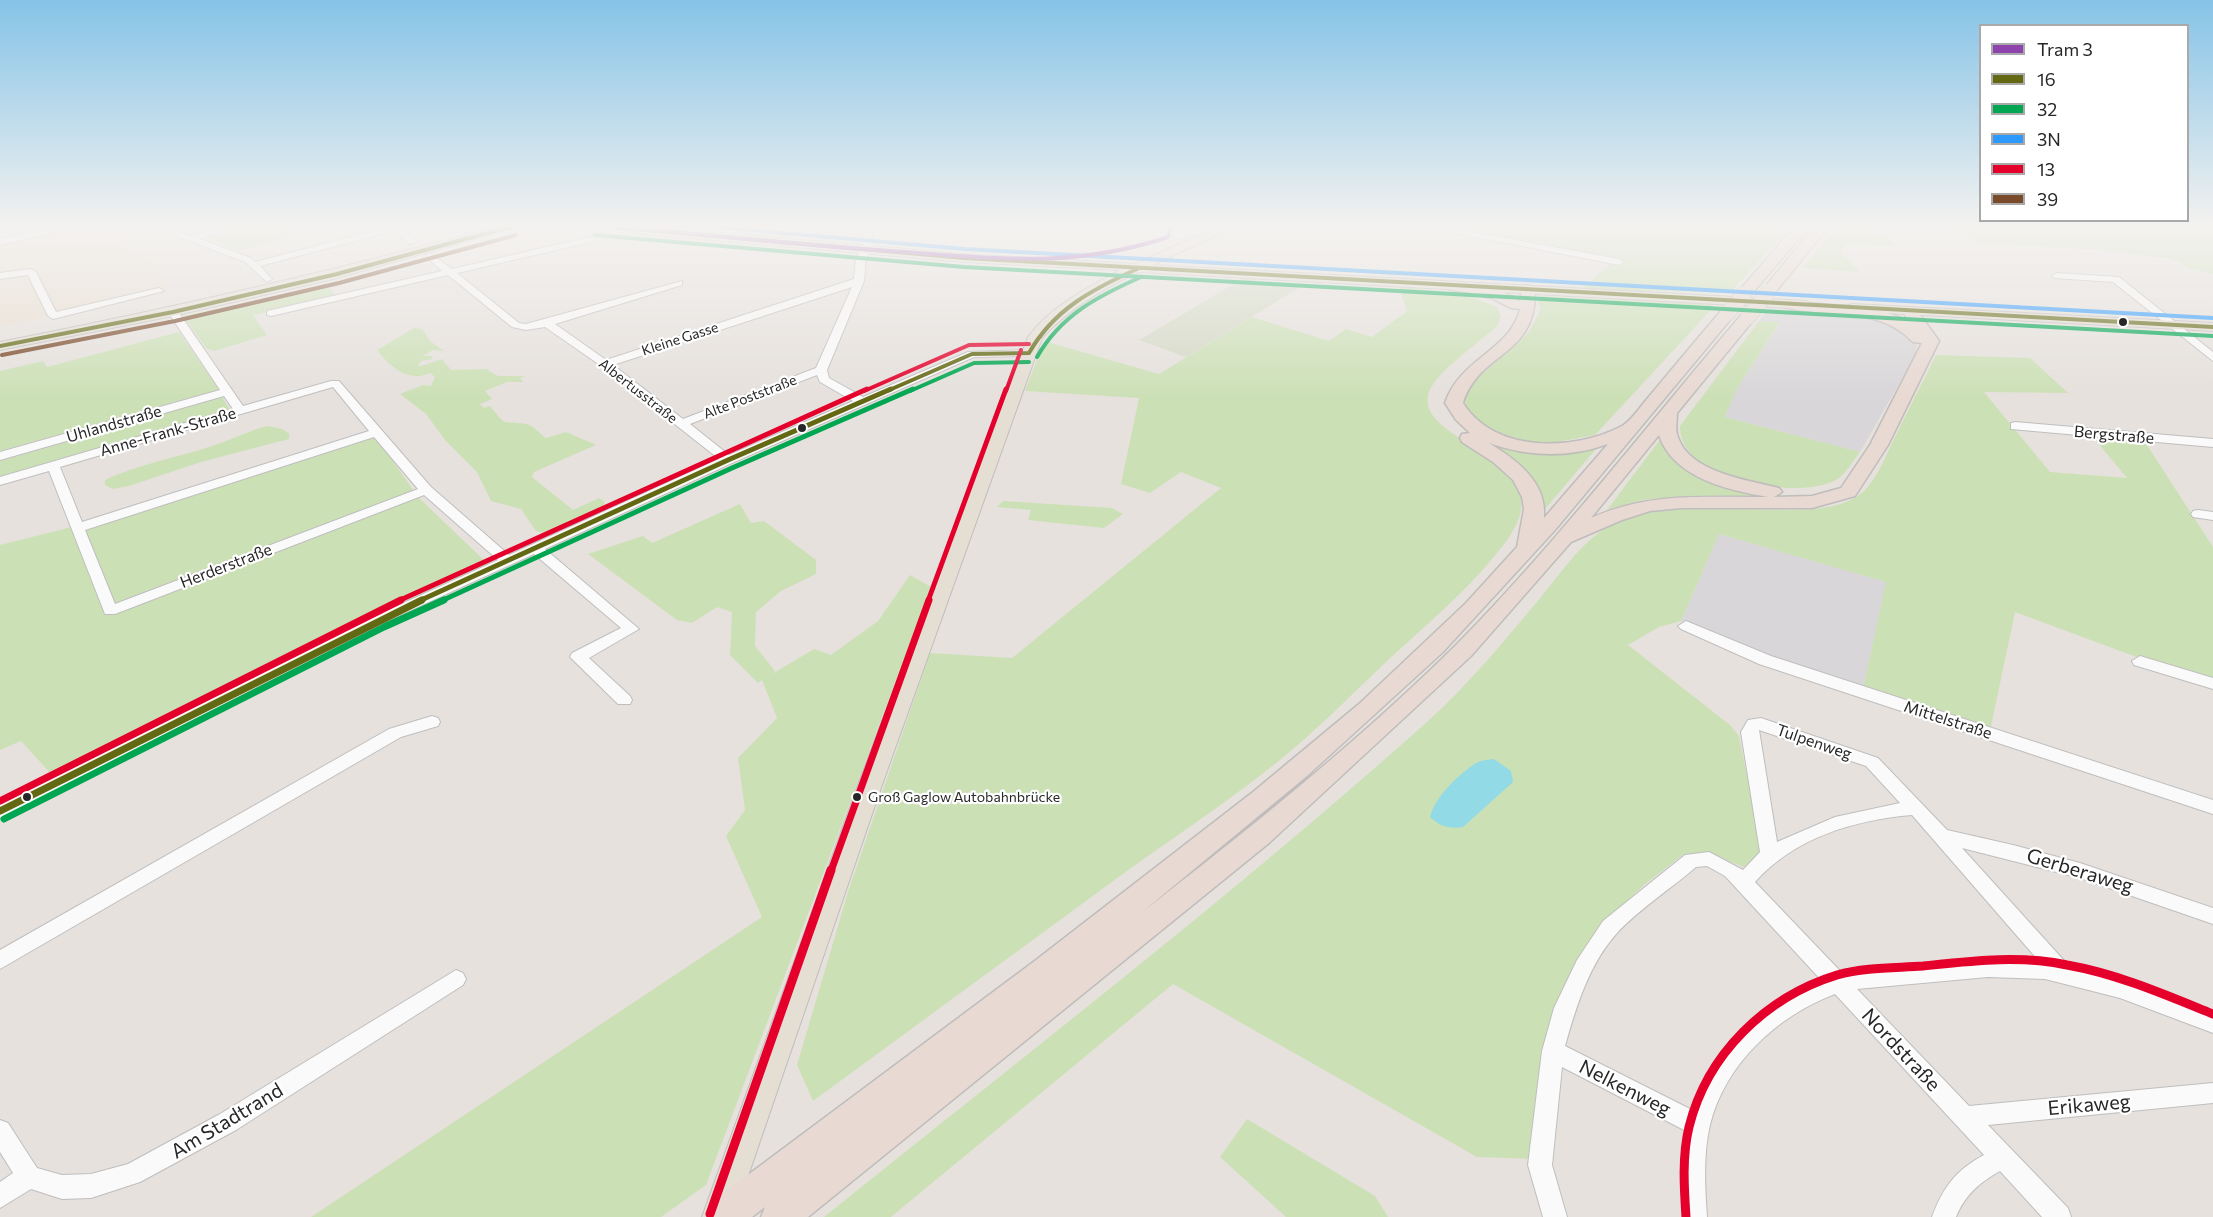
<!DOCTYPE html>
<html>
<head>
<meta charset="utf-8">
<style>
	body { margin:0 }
	#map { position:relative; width:2213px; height:1217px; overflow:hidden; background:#e6e1dd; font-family:Commissioner,sans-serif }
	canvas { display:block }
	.legend { position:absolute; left:1979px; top:24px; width:210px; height:198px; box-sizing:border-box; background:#fff; border:2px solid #a9a9a9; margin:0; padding:8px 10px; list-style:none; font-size:18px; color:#272727 }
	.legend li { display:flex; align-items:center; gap:12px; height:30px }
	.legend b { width:30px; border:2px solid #a9a9a9 }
</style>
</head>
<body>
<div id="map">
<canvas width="2213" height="1217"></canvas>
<ul class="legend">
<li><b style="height:8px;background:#8e44ad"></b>Tram 3</li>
<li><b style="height:8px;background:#636913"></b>16</li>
<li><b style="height:8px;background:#00a651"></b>32</li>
<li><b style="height:8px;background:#2e9afe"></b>3N</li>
<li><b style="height:8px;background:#e4002b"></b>13</li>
<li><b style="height:8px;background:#7a4b2a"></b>39</li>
</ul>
</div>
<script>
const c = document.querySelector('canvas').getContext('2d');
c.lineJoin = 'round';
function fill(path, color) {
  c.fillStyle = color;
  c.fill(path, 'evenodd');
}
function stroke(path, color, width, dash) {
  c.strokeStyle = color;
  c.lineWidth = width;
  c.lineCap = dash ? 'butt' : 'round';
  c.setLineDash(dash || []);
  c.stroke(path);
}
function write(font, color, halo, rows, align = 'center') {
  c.font = font + ' Commissioner,sans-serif';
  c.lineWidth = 4.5;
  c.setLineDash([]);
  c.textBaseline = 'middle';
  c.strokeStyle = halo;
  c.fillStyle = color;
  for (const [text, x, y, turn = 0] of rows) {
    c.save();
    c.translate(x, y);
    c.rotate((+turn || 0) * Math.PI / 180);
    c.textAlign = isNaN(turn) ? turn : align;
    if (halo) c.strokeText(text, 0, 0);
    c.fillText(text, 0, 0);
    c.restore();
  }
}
const industrial = new Path2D(`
	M1768,309l105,6 38,19 6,9 -1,11 -56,98 -135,-35 11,-27 44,-67 -21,-2z
	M1719,534l168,48 -24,107 -88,-30 -94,-38z`);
const education = new Path2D(`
	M64,226h70l-19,5 16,23 12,-2 27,35 -170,40v-87z`);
const green = new Path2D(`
	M239,226h42l19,7 -61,18 -36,-14z
	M1428,226h363l-61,67 -148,-4 30,-27z
	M1836,226h377v48l-21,-5 -20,-10 -72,-9 -122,-7 -13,-12 -87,-4 19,19 -50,-1 -7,5 20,22 -57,-4z
	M327,286l11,11 -85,18 14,20 -53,16 -8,-3 -23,-32z
	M1398,286l66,8 33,13 4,10 -4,9c-17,16 -60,45 -68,66 -18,51 136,65 81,144 -34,48 -82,87 -125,127 -35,33 -68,67 -105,97 -57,46 -120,86 -179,130 -96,70 -192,141 -288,211l-16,-36 51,-173 82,-239 82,5 209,-170 -40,-16 -31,21 -29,-9 18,-86 -114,-7 19,-50 115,33 93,-57 77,24 17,-12 26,8 35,-26z
	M1542,296l171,9 -3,6 -115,124 -43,8 -29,-2 -43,-16 -15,-20 4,-19 60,-54 12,-23 -4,-10z
	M1759,321l21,1 -44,68 -11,27 135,35c-7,9 -15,23 -24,28 -38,21 -158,0 -156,-54z
	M414,328l8,1 8,12 14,10 -11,-1 -10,6h9v3l-11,2 -3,6 24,-8 9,11 35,-1 12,7h27l-5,2 3,4h-16l-22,9 7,8 -12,5 4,4 6,-2c20,24 9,13 36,18 7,1 14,10 20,14l20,-6 30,13 -62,27 -2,5 41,33 26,-12 6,4 -3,7 -51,26 -15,-4 -15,-22 -30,-8 -14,-29 -32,-32 -19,-26 -26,-20 23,-9 8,1 4,-9 -5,-4c-21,10 -40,-6 -53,-23z
	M179,332l40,58 -15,7 -2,-3 -202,57v-80l43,-10 4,6z
	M1936,355l94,3 38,35 -84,-1 66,80 77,6 -35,-42 53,6 68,105v134l-71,-22 -127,-47 -25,119 -127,-42 23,-107 -167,-48 -38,87 -22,6 -31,18 102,80 9,11 23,115 -18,16 -36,-14 -24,1 -40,31 -40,38 -27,38 -42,198 -58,-2 -304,-173 -282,233h-67c203,-163 409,-322 603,-495 42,-38 78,-82 114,-125 20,-24 38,-52 65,-69 70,-44 213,6 258,-37 13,-13 21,-33 29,-50 14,-29 29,-57 43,-86z
	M222,397l8,13 -230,67v-16z
	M267,426l15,3 7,4v6l-88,23 -72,24 -16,3 -8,-4v-5c35,-17 73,-22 110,-35 18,-6 33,-14 52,-19z
	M1467,428l19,9 110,12 -51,60 -36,-50 -45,-30z
	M372,431l46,66 70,67 -115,53 -319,160 -33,-36 -21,9v-205l64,-16z
	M1662,437l5,12 97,47 27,2 -113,-1 -36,3 -35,10z
	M1003,501l109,7 11,6 -19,14 -76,-8 3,-10 -34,-3z
	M740,504l11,19 13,-2 52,39v14l-35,17 -25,21 -1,34 20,25 -3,3 42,-25 17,6 47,-34 32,-46 21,12 -225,598 -45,32h-350l451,-300 -36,-81 19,-26 -7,-52 39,-40 -15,-38 -4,3 -28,-28 2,-43 -15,-5 -25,16 -15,-3 -89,-66 55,-18 9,7z
	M1247,1119l128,77 13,21h-102l-66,-60z`);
const cemetery = new Path2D(`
	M1244,278l12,1 -1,5 47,2 -116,71 -47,-17z`);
const water = new Path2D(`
	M1494,759l17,12 2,11 -50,45c-14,2 -22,0 -33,-10 5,-20 28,-42 46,-54 5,-3 12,-3 18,-4z`);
const minor = new Path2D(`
	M62,226h19l-81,19v-6z
	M222,226h14l-36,13 51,19 4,4 138,-36h16l-6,3 15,13 -8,2 -16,-13 -134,35 12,13 -5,3 -22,-20 -82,-31 5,-3 23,8z
	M862,226h9l3,23 -8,9 -2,23 -37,89 2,8 34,19 105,-45 61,-2 6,3 -6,3 -55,1 -242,106 -187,86 94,80 -50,29 41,38 2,4 -2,4h-12l-48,-47 2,-4 49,-25 -87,-74 -149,68 -385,196v-15l375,-187 123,-56 -74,-65 -309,119h-10l-56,-143 -49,14v-8l233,-68 -9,-13 -224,64v-8l220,-62 -52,-78 1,-2h8l66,96 88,-25h8l92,106 78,68 210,-96 -122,-96 -52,-36 -19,3 -14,-3 -64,-52 -177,41 -4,-1v-4l175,-40 -15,-13v-4l3,-1 22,16 155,-36 13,-7 5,3 -12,8 -156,36 62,50 7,1 156,-43v4l-127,39 51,36 248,-81 2,-21 8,-9zM852,287l-36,81 -133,51 -70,-54zM817,375l3,7 33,19 -124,54 -39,-31zM333,387l36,44 -287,91 -22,-55zM374,437l44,52 -303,115 -30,-74z
	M1207,226h17l-46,13 -5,-3z
	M1418,226h21l180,33 5,3 -5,3z
	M31,269l5,3 20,40 103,-24 5,3 -111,28 -5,-3 -20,-41 -28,4v-6z
	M2057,273l62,4 94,75v9l-100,-79 -59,-4 -2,-2z
	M2015,422l198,17v8l-202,-18v-6z
	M2198,510l15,2v8l-20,-3 -2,-3 2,-3z
	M1686,621l85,35 442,144v14l-454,-150 -78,-35 -3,-3z
	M2140,656l73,22v11l-79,-24 -2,-4z
	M432,716l6,2 2,4 -2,4 -37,11 -401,232v-19l389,-221z
	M1761,718l117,40 69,72 66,15 67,18 133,45v16l-133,-46 -118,-30 106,117 52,15 93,34v19l-93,-35 -75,-19 -57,-2 -131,12 112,117 244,-23v20l-225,22 80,83 3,9h-29l-42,-46c-21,12 -35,24 -44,46h-24c11,-30 24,-47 52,-62l-149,-161c-58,22 -110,70 -125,131 -7,30 -5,62 -3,92h-24l-1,-45 4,-41 -124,-64 -10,98 15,52h-24l-15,-52 14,-114 12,-43 23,-48 26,-39 82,-66 24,-3 34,18 17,-18 -19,-120 7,-12zM1759,730l107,36 34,37 -65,14 -58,25zM1912,815l126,145h-50l-145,14 -88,-92c39,-44 99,-62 157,-67zM1707,866l18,10 97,105c-58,21 -112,68 -130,129l-127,-64c11,-39 24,-82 52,-113 20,-22 56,-46 79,-66z
	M456,970l7,3 3,6 -3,6 -227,145 -96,52 -49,16 -29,1 -31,-10 -31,19v-26l13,-9 -13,-21v-32l8,3 29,45 25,7 29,-1 37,-10 92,-50z`);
const major = new Path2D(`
	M499,226h21l-183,52 -164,38 -173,34v-8c168,-33 334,-71 499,-116z
	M590,226h51l323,28 171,10 84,-38h17l-83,39 653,36 7,4 -7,4 -668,-37c-36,17 -69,37 -96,66l-159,444 -149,435h-32l157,-435 169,-445c23,-31 59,-49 92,-67l-156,-8 -368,-32z
	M1853,304l360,19v8l-365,-20v-6z`);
const highway = new Path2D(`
	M1795,226h15l-61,71h-10l-3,-3 3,-3z
	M1815,226h14l-55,68h-10l-3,-3 3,-3z
	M1454,282l47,9 19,10 2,-14 5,-2 8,5c2,67 -56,61 -72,113 32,51 112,48 159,23 9,-5 18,-19 25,-27 25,-30 49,-59 74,-88l6,-2 8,5 -180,216 -112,122 -136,124 -166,137c108,-84 217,-171 314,-267 101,-102 194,-223 287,-332l6,-2 8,5 -79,96c0,8 -2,17 1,24 12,36 70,43 101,51l3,4 -8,5 38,-1 29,-8 29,-43 52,-102 -9,-1c-35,-37 -84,-23 -129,-35l-3,-3 3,-3 93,8 32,12 -7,-10 3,-3h10l24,33 -51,104 -33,51 -43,12h-130l-32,3 -28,9 -51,22 -100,114 -202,187 -461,374h-47l4,-10 -13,10h-48l5,-13 327,-244 217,-168 106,-88 107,-101 51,-56 7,-38 -2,-12 -9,-17 -20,-18 -31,-20 -2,-4 2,-4 8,-1 -14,-13 -11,-17c15,-45 65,-52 75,-94l-9,-1 -20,-10 -42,-9 -2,-3zM1659,435c14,43 71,56 110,62 -64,1 -117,-6 -178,21zM1489,443c39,14 80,15 119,1l-64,74c3,-36 -27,-58 -55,-75z`);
const highwayBridge = new Path2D(`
	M1727,314l17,-20
	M1748,317l21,-26`);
const bus1Far2 = new Path2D(`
	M600,226l364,32 1249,69
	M0,346l173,-34 164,-38 176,-48
	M1029,353c25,-44 64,-64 108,-84
	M887,391l85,-37 57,-1`);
const bus1Far1 = new Path2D(`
	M419,601l309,-141 163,-71`);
const bus1 = new Path2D(`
	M0,811l422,-211`);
const bus2Far2 = new Path2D(`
	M595,235l369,32 1249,69
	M1037,357c24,-42 61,-61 104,-80
	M910,391l64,-28 55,-1`);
const bus2Far1 = new Path2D(`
	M441,601l291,-133 181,-79`);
const bus2 = new Path2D(`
	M4,819l380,-192 60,-27`);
const bus3 = new Path2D(`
	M704,226l261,23 1248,69`);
const bus4Far3 = new Path2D(`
	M864,391l105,-46 60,-1
	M1006,391l15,-41`);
const bus4Far2 = new Path2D(`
	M398,601l469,-212
	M928,601l78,-212`);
const bus4Far1 = new Path2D(`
	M0,801l401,-201
	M831,871l98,-271`);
const bus4 = new Path2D(`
	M710,1214l121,-344
	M1686,1217c-2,-30 -4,-61 3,-90 18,-73 77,-130 148,-152 28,-8 58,-7 86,-9 48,-5 96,-11 144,-1 51,9 99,30 146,49`);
const bus5 = new Path2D(`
	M2,355l173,-34 164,-38 177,-48`);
const tram1 = new Path2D(`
	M615,226c97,10 194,20 291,26 95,7 169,16 262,-15l3,-11`);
const markers = [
	[2123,322,5,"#272727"],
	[802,428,5,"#272727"],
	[27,797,5,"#272727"],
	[857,797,5,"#272727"]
];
const farStreetnames = [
	["Kleine Gasse",680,339,-18],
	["Albertusstraße",638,391,38],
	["Alte Poststraße",750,397,-21]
];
const busNames = [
	["Groß Gaglow Autobahnbrücke",868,797]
];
const streetNames = [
	["Uhlandstraße",114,424,-16],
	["Anne-Frank-Straße",168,432,-16],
	["Bergstraße",2114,435,5],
	["Herderstraße",226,566,-21],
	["Mittelstraße",1948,720,18],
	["Tulpenweg",1814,742,19]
];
const nearStreetnames = [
	["Gerberaweg",2080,871,17],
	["Nordstraße",1901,1050,47],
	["Nelkenweg",1625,1088,27],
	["Erikaweg",2089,1105,-5],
	["Am Stadtrand",227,1121,-31]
];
fill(industrial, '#d9d6d9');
fill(education, '#e9ded1');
fill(green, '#cce0b6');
fill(cemetery, '#d4d9c5');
fill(water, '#91dae6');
stroke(minor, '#bfbebe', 2);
stroke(major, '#bfbdbc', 2);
stroke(highway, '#bfbdbc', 3);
fill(minor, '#fbfafa');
fill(major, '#e4ded3');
fill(highway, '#e8d9d2');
stroke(highwayBridge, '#bfbdbc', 16, []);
stroke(highwayBridge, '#e8d9d2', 15);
stroke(bus1Far2, '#636913', 4);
stroke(bus1Far1, '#636913', 5);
stroke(bus1, '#636913', 7);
stroke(bus2Far2, '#00a651', 4);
stroke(bus2Far1, '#00a651', 5);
stroke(bus2, '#00a651', 7);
stroke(bus3, '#2e9afe', 4);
stroke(bus4Far3, '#e4002b', 4);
stroke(bus4Far2, '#e4002b', 5);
stroke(bus4Far1, '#e4002b', 7);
stroke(bus4, '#e4002b', 9);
stroke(bus5, '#7a4b2a', 4);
stroke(tram1, '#8e44ad', 4);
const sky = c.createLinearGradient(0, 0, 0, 397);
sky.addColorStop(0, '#85c3e7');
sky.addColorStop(0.57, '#f4f2f0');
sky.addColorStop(1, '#f4f2f000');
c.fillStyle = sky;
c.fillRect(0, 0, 2213, 397);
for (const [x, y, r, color] of markers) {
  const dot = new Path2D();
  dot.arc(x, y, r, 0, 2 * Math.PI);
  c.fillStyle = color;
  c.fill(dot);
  stroke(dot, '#fff', 2);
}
write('14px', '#272727', '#fff', farStreetnames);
write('14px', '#272727', '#fff', busNames, 'left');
write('16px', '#272727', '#fff', streetNames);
write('20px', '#272727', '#fff', nearStreetnames);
</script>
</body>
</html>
